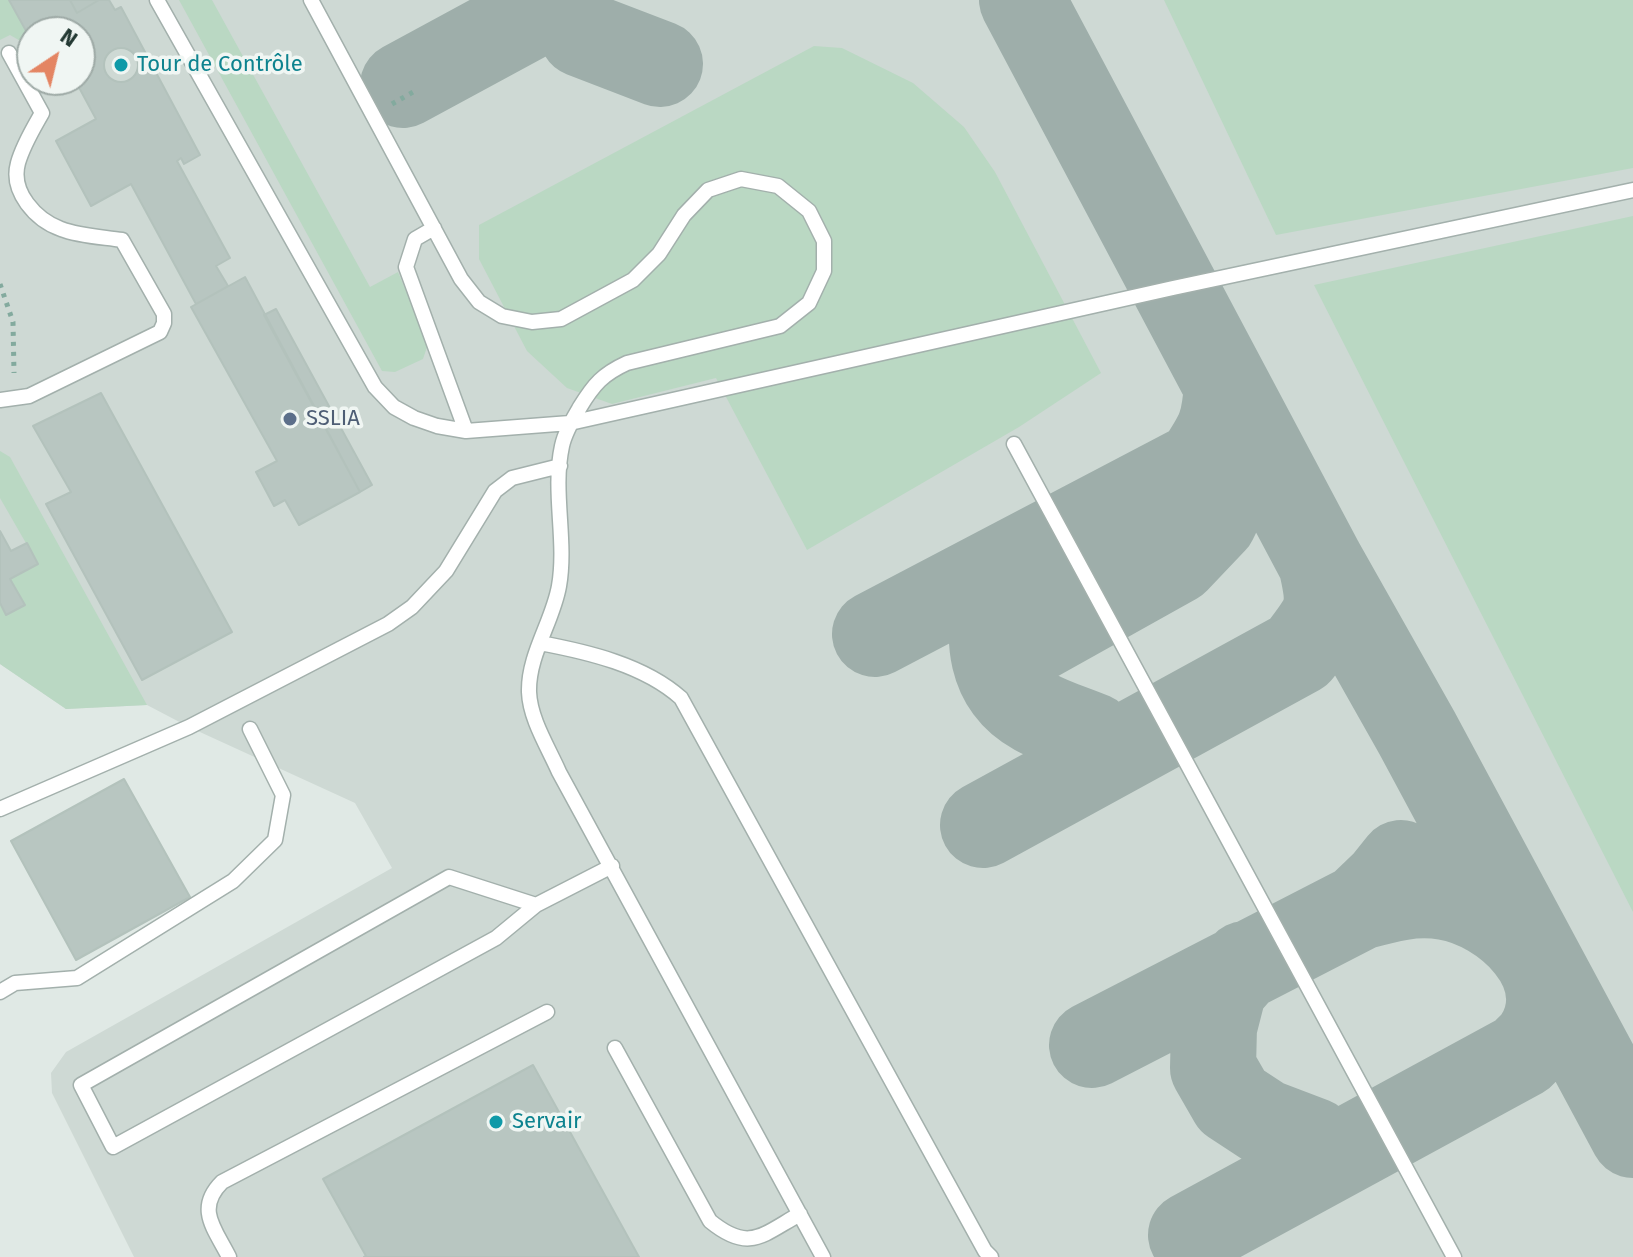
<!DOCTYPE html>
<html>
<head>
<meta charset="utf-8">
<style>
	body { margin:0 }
	#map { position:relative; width:1633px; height:1257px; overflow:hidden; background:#e0e9e5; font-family:"Fira Sans",sans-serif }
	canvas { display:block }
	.north { position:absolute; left:16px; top:16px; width:80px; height:80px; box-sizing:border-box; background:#f0f6f3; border:2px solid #9eaaa6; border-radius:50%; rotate:35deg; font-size:22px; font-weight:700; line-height:32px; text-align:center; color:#223832 }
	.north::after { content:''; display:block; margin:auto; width:28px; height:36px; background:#e48563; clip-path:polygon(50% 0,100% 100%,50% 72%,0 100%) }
</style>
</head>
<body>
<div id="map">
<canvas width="1633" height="1257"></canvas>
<div class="north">N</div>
</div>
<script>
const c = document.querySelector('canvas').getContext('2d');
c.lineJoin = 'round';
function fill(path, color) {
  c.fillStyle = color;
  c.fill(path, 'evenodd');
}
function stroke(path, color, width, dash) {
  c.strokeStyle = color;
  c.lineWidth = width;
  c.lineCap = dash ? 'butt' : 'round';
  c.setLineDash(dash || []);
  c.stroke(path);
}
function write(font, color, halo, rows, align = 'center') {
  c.font = font + ' "Fira Sans",sans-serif';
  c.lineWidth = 7;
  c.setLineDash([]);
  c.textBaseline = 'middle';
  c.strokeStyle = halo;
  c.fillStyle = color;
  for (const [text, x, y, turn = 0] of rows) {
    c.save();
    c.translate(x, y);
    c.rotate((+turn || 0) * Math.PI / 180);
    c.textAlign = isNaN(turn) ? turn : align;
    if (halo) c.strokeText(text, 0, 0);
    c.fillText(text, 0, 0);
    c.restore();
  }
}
const built = new Path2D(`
	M0,0h1633v1257h-1499l-82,-164 -1,-20 15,-21 326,-184 -37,-65 -166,-76 -42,-22 -81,4 -66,-45zM32,32h48v48h-48z`);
const green = new Path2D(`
	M0,0h9l21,38 -6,5 -14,-8 -10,5z
	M179,0h33l158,287 28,-15 30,72 -5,15 -28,13 -13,-1z
	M1164,0h469v168l-357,67z
	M814,46l28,2 71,35 51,44 31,45 106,201 -82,54 -212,123 -91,-172 -104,26 -45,-16 -40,-37 -48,-92v-34z
	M1633,216v696l-319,-627z
	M0,451l10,6 137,248 -81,4 -66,-45v-61l6,11 18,-9 -14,-26 28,-15 -38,-66z`);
const taxiway = new Path2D(`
	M562,0l20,34 78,30
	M1022,0l299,563 96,170 216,402
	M403,85l157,-85
	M999,591c-14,45 -10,96 36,121 18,10 39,16 58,24
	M875,634l324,-170c21,-32 25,-39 28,-78l9,56 -8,50 -14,29 -38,40 -145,81
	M983,825l316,-173c29,-38 33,-41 22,-89
	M1245,964l-21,24 -10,39 -1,41 19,33 32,21 50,19
	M1092,1045l268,-138 25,-24 16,-20
	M1191,1235l331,-180c5,-6 12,-11 16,-18 40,-63 -34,-131 -93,-140 -30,-5 -57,2 -85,10`);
const building = new Path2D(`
	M9,0h61l7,13 22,-13h10l6,10 6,-3 79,148 -16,9 -3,-6 -4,3 53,97 -14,8 12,20 -32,18 -65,-120 -40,22 -35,-65 40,-22 -21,-39h5v-48h-32l-2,-3 -14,3 -2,6z
	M70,0h29l-22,13z
	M104 65a17 17 0 1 1 34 0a17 17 0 1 1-34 0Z
	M245,277l115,215 -61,33 -14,-25 -11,6 -18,-34 21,-11 -86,-154z
	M276,309l96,176 -12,7 -96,-177z
	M101,393l131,239 -90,48 -96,-176 25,-12 -38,-66z
	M0,531l11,20 16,-8 11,21 -28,15 15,26 -19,10 -6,-12z
	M124,779l66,118 -114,63 -65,-119z
	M533,1065l106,192h-275l2,-1 -43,-77z`);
const path = new Path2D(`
	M392,104l21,-12
	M0,284l13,38 1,51`);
const lane = new Path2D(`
	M157,0l218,387 19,20 20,11 23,8 29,5 104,-8 603,-135 460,-98
	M311,0l150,279 18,23 23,14 30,6 29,-3 72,-39 26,-26 25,-39 24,-25 33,-11 37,7 31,25 15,30v30l-15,32 -29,23 -153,37c-24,11 -33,21 -47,44 -7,12 -15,25 -18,39 -10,46 5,94 -3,140 -6,35 -31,69 -30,106 1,27 19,55 30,80l264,485
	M434,228l-19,11 -9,28 60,164
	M0,400l29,-4 131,-64 4,-9v-9l-42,-74c-20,-3 -43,-4 -61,-11 -25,-9 -51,-37 -43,-66 5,-18 15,-34 24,-50l-33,-60
	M1014,444l440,813
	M540,643c48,9 104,22 141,55l304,553 6,6
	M0,809l189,-82 199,-103 24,-17 34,-36 49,-80 17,-13 48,-12
	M536,905l-40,33 -383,209 -32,-62 368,-208 87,28 76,-39
	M0,992l15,-9 62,-5 156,-97 42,-41 8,-45 -33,-66
	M615,1048l95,173c39,32 52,14 90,-7
	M229,1257c-14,-28 -34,-48 -7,-75l325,-170`);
const markers = [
	[121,65,8,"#0f9aa8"],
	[290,419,8,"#5c6f8a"],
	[496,1122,8,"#0f9aa8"]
];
const cultureNames = [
	["Tour de Contrôle",137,65],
	["Servair",512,1122]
];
const serviceNames = [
	["SSLIA",306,419]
];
fill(built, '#ced9d4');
fill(green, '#bad8c3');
stroke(taxiway, '#9eaeaa', 86);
fill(building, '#b8c6c1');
stroke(building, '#b3c2bc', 2);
stroke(lane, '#a3b0ac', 17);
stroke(path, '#83aa9e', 5, [4, 6]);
stroke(lane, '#fff', 14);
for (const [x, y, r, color] of markers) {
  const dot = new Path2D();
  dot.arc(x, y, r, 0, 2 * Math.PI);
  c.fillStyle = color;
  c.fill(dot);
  stroke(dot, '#f0f6f3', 3);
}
write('22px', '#0d838f', '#f0f6f3', cultureNames, 'left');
write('22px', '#4e5e75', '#f0f6f3', serviceNames, 'left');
</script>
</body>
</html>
